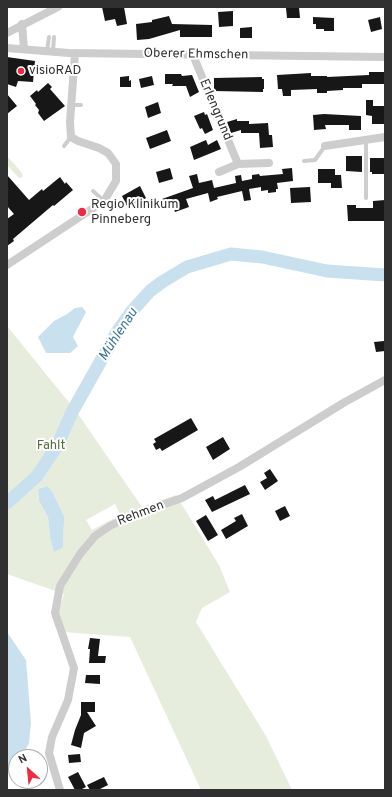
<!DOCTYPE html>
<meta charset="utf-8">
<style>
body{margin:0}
#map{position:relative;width:392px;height:797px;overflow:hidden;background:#fff;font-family:Overpass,sans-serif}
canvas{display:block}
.frame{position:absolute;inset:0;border:8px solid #303030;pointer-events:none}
.north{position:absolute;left:8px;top:749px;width:40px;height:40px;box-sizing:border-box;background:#fff;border:1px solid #acacac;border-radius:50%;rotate:333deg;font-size:11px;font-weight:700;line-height:16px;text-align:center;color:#303030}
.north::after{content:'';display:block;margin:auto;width:14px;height:18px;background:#ed2b44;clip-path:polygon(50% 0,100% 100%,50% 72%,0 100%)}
</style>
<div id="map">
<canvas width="392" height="797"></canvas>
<div class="frame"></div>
<div class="north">N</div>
</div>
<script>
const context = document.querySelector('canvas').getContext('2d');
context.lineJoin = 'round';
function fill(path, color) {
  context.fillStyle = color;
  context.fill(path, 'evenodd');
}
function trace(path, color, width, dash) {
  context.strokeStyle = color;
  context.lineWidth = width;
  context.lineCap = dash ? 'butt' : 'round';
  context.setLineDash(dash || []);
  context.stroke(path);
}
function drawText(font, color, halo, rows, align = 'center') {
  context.font = font + ' Overpass,sans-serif';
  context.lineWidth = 4;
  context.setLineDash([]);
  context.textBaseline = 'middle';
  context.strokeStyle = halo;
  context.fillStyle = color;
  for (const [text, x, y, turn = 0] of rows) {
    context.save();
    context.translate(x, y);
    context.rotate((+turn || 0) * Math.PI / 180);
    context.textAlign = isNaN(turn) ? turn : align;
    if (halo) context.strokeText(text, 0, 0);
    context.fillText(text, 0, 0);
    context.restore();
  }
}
const green = new Path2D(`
 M 9,158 L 22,173 L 23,177 L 19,178 L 7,165 L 7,159 Z
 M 7,326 L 76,411 L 142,507 L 176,495 L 219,565 L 230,592 L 202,608 L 196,622 L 266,736 L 292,790 L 201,790 L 130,637 L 64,632 L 58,612 L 64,594 L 7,574 ZM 46,486 L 52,491 L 64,516 L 63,547 L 50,537 L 48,517 L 39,501 L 38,489 ZM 115,504 L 120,515 L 92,530 L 86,520 Z`);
const water = new Path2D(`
 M 82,307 L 86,312 L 73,337 L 78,346 L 70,353 L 46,353 L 38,337 L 54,321 L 67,314 L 75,308 Z
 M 47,486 L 52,491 L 64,516 L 64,520 L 63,547 L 54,552 L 50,537 L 48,517 L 39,501 L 38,489 Z
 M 7,632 L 26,660 L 31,723 L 29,743 L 22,757 L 16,757 L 16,766 L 7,771 Z`);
const river = new Path2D(`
 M 7,503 L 37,476 L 57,446 L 72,412 L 117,332 L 132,311 L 150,291 L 162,282 L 187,267 L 231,254 L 262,257 L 327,271 L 385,275`);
const building = new Path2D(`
 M 102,7 L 124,7 L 127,24 L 117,26 L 115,19 L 105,21 Z
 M 290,7 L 299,7 L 300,18 L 287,18 L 286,8 Z
 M 233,11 L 233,26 L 219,27 L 218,12 Z
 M 169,16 L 172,24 L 212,25 L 212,37 L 180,37 L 180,30 L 149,39 L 137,40 L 136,24 L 152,22 L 152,20 Z
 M 313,17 L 334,18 L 334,31 L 324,31 L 324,29 L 316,29 L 316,24 L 313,24 Z
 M 380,17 L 382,29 L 371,32 L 368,20 Z
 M 252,27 L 252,38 L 240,38 L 240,28 Z
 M 7,57 L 35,61 L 33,82 L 18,81 L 16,87 L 7,84 Z
 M 369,72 L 385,72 L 385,84 L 362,84 L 362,88 L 343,88 L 343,90 L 327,91 L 327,93 L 317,93 L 317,89 L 291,90 L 291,96 L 283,96 L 282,89 L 278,89 L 277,75 L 311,73 L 311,76 L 327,76 L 327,77 L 369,75 Z
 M 165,74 L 181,74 L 182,76 L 192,75 L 199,92 L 190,97 L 186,86 L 172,86 L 173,84 L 165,84 Z
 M 129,76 L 129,81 L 131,80 L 131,87 L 120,87 L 120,77 Z
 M 152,76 L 154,85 L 141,88 L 139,79 Z
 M 262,77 L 262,79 L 264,79 L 264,89 L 263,89 L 263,92 L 214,91 L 214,78 Z
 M 48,83 L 52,87 L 50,89 L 65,106 L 44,121 L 38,113 L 39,110 L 35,105 L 36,104 L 30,96 L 37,90 L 38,92 Z
 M 7,94 L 17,106 L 7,114 Z
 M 366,100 L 373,100 L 373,106 L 384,106 L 384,124 L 372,124 L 372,116 L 366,115 Z
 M 158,102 L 161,113 L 148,118 L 145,107 Z
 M 204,112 L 205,115 L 207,114 L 213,130 L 205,134 L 202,128 L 200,129 L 194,116 Z
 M 324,114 L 361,116 L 361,130 L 349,130 L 349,125 L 325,125 L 326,129 L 314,130 L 313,115 Z
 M 237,119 L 237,121 L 249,121 L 249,124 L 268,123 L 269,135 L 272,135 L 273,147 L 260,148 L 259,133 L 241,133 L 241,130 L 231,133 L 227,122 Z
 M 167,130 L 171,141 L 150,149 L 146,138 Z
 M 206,140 L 208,145 L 217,140 L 221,149 L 194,160 L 190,147 Z
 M 346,156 L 362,156 L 362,172 L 346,171 Z
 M 370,158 L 385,158 L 385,174 L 372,174 L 372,172 L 370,172 Z
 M 170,168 L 173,179 L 159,183 L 156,172 Z
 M 292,168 L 293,181 L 277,183 L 278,189 L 276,189 L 276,192 L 268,193 L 268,190 L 261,191 L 261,187 L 249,189 L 251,200 L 244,201 L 242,191 L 217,197 L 218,199 L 210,202 L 208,193 L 186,199 L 189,207 L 175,212 L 173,206 L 166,209 L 162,199 L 193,188 L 189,176 L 197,174 L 199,183 L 212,180 L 214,188 L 236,183 L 235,176 L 241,175 L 242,181 L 252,179 L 252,175 L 259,174 L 260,176 L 283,174 L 282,169 Z
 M 318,169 L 335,169 L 335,175 L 341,175 L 342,188 L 331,188 L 331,183 L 318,183 Z
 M 7,175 L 29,200 L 42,189 L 43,191 L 60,177 L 65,184 L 66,182 L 73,190 L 54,206 L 53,205 L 13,239 L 14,241 L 7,246 L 7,219 L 14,214 L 7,206 Z
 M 140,186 L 146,198 L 128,208 L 122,196 Z
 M 310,187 L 311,202 L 291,203 L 290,188 Z
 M 385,200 L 385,221 L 348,221 L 347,205 L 356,205 L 356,208 L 373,208 L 373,201 Z
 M 384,341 L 385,351 L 376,352 L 374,342 Z
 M 191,418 L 198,430 L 162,451 L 160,448 L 156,450 L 153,444 L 156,442 L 154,439 Z
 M 223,437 L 230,449 L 213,460 L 206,447 Z
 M 270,469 L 278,481 L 265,490 L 260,482 L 267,478 L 264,473 Z
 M 245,485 L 250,494 L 212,512 L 205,500 L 213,496 L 215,500 Z
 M 285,506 L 290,516 L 280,521 L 275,511 Z
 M 242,514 L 248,526 L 226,539 L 221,530 L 236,521 L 234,518 Z
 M 206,515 L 218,535 L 208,541 L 196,521 Z
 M 90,638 L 100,639 L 98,656 L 106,656 L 105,663 L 89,663 L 90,649 L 88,649 Z
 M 86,675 L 100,675 L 100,684 L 85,683 Z
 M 81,702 L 95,702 L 95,712 L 87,712 L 96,726 L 84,733 L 81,748 L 71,745 L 75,730 L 81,715 Z
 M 80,754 L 81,762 L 69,763 L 68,755 Z
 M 78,772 L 86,787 L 80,790 L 75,790 L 68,777 Z
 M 104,777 L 108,785 L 98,790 L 90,790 L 87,785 Z`);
const lane = new Path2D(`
 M 47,51 L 49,37
 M 53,51 L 54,37
 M 71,105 L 81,105
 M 366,140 L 366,198
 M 64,146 L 71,137
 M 304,161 L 315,160 L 325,146
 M 93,191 L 104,201`);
const street = new Path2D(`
 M 22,24 L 24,49
 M 7,33 L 58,7
 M 7,48 L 69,53 L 385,57
 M 193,55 L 238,164
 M 325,146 L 385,137
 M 219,172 L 238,164 L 269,163
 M 7,265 L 104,201 L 116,181 L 116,164 L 108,153 L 99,148 L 78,141 L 71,137 L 70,122 L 75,53
 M 60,790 L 49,753 L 52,737 L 68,700 L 74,668 L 55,613 L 60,586 L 80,554 L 95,536 L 110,526 L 135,514 L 142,512 L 182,498 L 239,467 L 345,402 L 385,380`);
const markers = [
 [21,71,4,"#ed2b44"],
 [82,212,5,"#ed2b44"]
];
const streetNames = [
 ["Oberer Ehmschen",196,55,1],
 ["Erlengrund",215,110,67],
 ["Rehmen",141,514,-21]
];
const poiNames = [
 ["visioRAD",29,71],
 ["Regio Klinikum",91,205],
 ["Pinneberg",91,220]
];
const parkNames = [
 ["Fahlt",51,446]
];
const waterNames = [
 ["Mühlenau",119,335,-57]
];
fill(green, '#e7eddd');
fill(water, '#c9e1ee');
trace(river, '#c9e1ee', 13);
fill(building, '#171717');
trace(lane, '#cdcdcd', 4);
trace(street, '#cdcdcd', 8);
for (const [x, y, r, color] of markers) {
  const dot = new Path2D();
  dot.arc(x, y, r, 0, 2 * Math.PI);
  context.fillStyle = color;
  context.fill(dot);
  trace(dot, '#fff', 1.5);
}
drawText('13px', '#303030', '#fff', streetNames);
drawText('13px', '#303030', '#fff', poiNames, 'left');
drawText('13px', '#556e3b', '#fff', parkNames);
drawText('italic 14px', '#397796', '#fff', waterNames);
</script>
